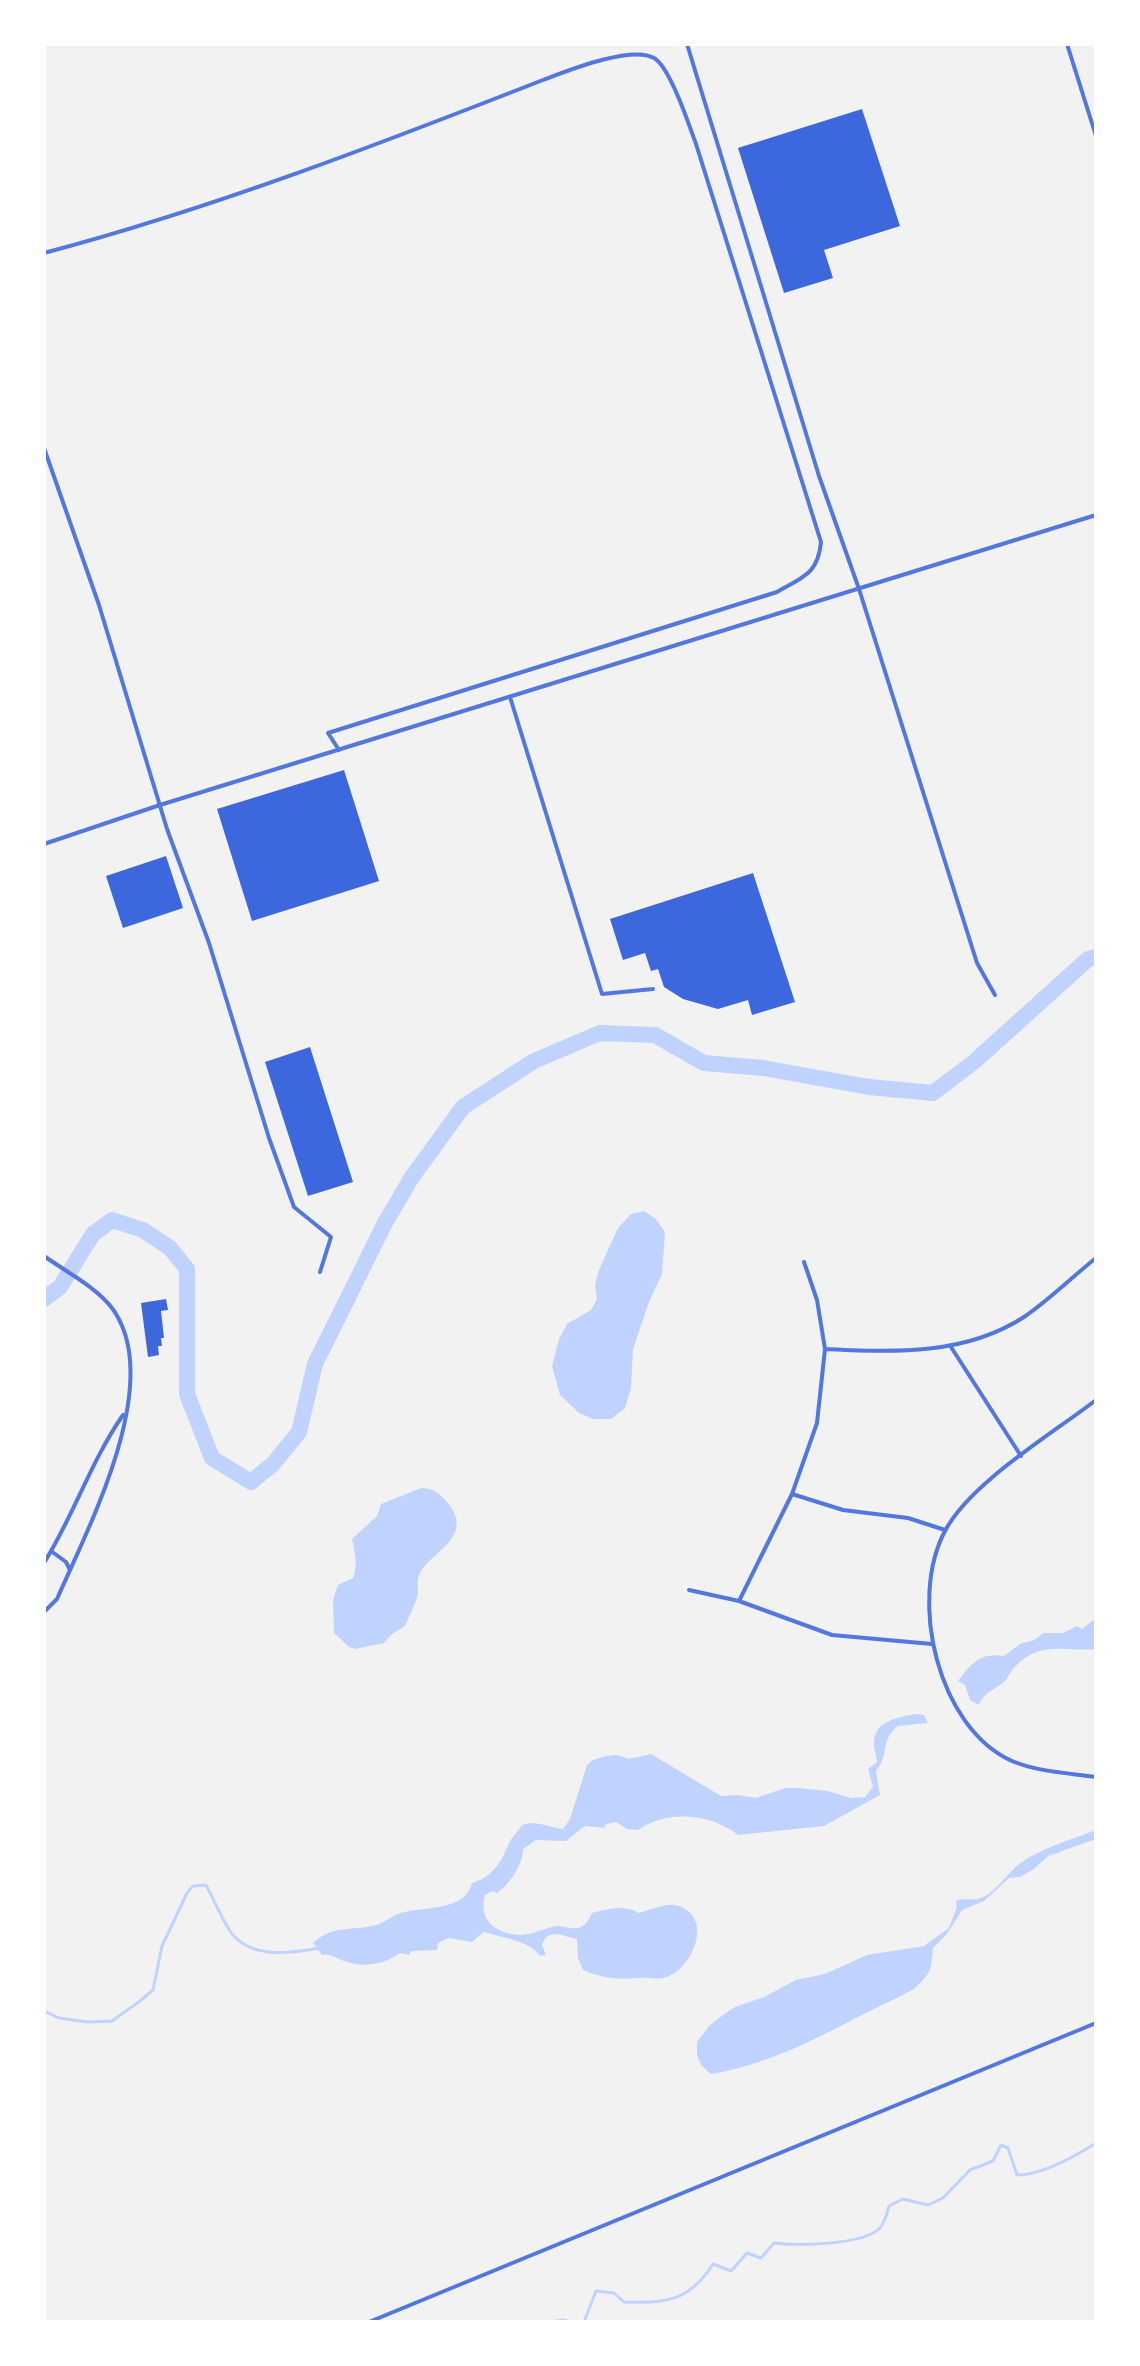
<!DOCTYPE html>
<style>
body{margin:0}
#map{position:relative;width:1140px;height:2366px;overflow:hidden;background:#f2f2f2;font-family:Helvetica,sans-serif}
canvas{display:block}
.frame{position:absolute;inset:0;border:46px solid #fff;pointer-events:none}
</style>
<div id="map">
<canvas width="1140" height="2366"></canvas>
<div class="frame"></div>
</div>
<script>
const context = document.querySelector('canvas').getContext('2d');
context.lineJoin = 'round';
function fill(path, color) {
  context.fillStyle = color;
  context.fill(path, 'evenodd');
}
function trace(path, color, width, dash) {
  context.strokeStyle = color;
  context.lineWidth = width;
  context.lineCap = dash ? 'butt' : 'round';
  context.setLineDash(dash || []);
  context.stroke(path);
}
const water = new Path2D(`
 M 644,1211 L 656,1219 L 665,1232 L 662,1274 L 649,1302 L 633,1349 L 631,1388 L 625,1408 L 611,1419 L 593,1419 L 579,1413 L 560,1395 L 552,1366 L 559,1339 L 567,1324 L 591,1310 L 597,1299 L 595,1285 L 599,1270 L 618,1228 L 631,1214 Z
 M 421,1488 C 433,1488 439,1493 447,1502 C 476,1536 432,1551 420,1573 C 415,1581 420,1589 417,1598 C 414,1607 409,1616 405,1626 L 392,1634 L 384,1643 L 355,1649 L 349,1647 L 334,1633 L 333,1600 L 338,1585 L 353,1578 C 358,1563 355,1554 352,1539 L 377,1516 L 381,1504 Z
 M 1096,1618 L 1096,1649 C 1066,1652 1039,1639 1013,1669 C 1012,1670 1007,1678 1006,1680 C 997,1689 983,1692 979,1705 L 970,1700 L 965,1685 L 958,1681 C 971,1664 980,1652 1004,1656 L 1020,1644 L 1034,1640 L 1044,1633 L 1063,1633 L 1077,1626 L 1082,1629 Z
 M 916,1714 L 924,1715 L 928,1723 L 898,1726 C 879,1741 890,1755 876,1771 L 880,1795 L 824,1826 L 738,1835 C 712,1814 667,1809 638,1830 L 627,1829 L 616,1822 L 606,1824 L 604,1828 L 585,1826 L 566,1841 L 536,1840 L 523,1849 C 523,1864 510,1884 497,1893 L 493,1891 L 485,1895 C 478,1920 495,1933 519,1935 C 530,1936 544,1928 556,1926 C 564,1925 572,1931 581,1927 C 587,1924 589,1919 592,1913 C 607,1909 625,1904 639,1913 C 649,1910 665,1903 675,1905 C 714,1914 695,1965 669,1976 C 658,1981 649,1977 638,1978 C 617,1980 603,1978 583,1970 L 578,1958 L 577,1939 C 563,1937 549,1926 542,1945 L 546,1955 L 540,1956 C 529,1940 502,1938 484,1932 L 472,1942 L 449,1938 L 438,1943 L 437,1950 L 411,1951 L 409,1955 L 400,1953 C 381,1966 363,1968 341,1960 C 334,1957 330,1954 322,1955 L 313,1943 C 333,1925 348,1931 372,1926 C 384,1924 390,1916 401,1913 C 425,1906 464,1912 472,1883 C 494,1877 502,1860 510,1841 C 513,1836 519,1830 522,1825 C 538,1820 547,1827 563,1829 L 570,1819 L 587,1765 L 593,1760 L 606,1756 L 618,1755 L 629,1759 L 651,1754 L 721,1796 L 737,1795 L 756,1798 L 785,1788 L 798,1788 L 828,1791 L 850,1798 L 865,1797 L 873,1787 L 868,1769 L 877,1762 C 877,1755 873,1748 874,1742 C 875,1720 900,1717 916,1714 Z
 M 1096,1830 L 1096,1839 L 1048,1856 L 1034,1869 L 1020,1877 L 1009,1878 L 984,1901 L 962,1910 L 947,1934 L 933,1948 C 931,1972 931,1973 914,1989 C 896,1999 877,2007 858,2017 C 810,2042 765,2065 711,2074 L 701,2065 L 697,2055 L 697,2042 L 709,2026 L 723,2015 L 735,2007 L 764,1997 L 796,1980 L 825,1974 L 867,1955 L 924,1946 L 949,1928 L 957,1907 L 956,1900 C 965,1898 973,1901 981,1898 C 994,1894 1008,1873 1019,1864 C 1043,1847 1070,1840 1096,1830 Z`);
const stream = new Path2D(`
 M 44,2011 L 59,2018 L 87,2022 L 112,2021 L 140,2001 L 153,1990 L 162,1946 L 187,1893 L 193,1886 L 206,1885 C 214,1900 221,1917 230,1931 C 250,1960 291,1953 320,1948
 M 551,2322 L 563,2320 L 572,2322
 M 584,2322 L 596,2291 L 614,2293 L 624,2302 C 665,2304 690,2301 713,2264 L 731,2271 L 747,2253 L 761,2258 L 774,2243 C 798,2246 861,2245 879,2229 C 885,2223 887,2214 889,2206 L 903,2199 L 928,2205 L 943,2198 L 970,2170 L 993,2161 L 1001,2145 L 1008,2148 L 1017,2175 C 1043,2175 1074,2157 1096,2143`);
const river = new Path2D(`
 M 44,1299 L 60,1287 L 93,1234 L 112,1220 L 143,1230 L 170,1248 L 187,1269 L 187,1394 L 212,1458 L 251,1482 L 273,1464 L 299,1432 L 315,1364 L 385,1223 L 412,1177 L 463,1107 L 534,1061 L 600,1033 L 655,1035 L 704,1063 L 763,1068 L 869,1087 L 933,1093 L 975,1061 L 1088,959 L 1096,957`);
const building = new Path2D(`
 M 862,109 L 900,226 L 824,250 L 833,278 L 784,293 L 738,148 Z
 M 344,770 L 379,881 L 252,921 L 217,809 Z
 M 166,856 L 183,908 L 123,928 L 106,876 Z
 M 753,873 L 795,1002 L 752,1015 L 748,1000 L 718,1009 L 683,999 L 664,987 L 658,969 L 651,971 L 645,953 L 623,960 L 610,919 Z
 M 310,1047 L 353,1182 L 308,1196 L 265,1062 Z
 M 166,1299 L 168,1310 L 161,1311 L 164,1338 L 161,1338 L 162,1346 L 158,1346 L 159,1355 L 148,1357 L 141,1303 Z`);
const minor = new Path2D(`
 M 687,44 L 819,476 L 859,589 L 977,963 L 995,995
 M 1067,44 L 1096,136
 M 44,253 C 214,208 379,144 543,80 C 567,71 631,45 654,58 C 670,67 689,125 696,144 L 821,542 C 818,574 803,577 777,592 L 328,733 L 339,750
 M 44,448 L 99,605 L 167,829 L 209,943 L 269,1138 L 294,1207 L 331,1237 L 320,1272
 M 510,697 L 602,994 L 653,989
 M 44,844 L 160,805 L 1096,515
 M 44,1256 C 65,1271 96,1287 112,1308 C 166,1381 88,1528 57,1599 L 44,1612
 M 951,1347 L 1021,1456
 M 825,1349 C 893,1352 964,1356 1024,1317 C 1049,1300 1072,1277 1096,1258
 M 1096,1400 C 1052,1434 970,1483 945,1531 C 908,1600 938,1728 1012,1761 C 1038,1772 1069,1773 1096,1777
 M 792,1494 L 843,1510 L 908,1518 L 945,1530
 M 51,1551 L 66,1562 L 70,1570
 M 44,1563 C 74,1515 91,1461 123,1415
 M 689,1590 L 739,1601 L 832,1635 L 932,1644
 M 739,1601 L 792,1494 L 817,1423 L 825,1349 L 817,1300 L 804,1262
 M 369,2322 L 1096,2023`);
fill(water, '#bfd3fe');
trace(stream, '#bfd3fe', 3);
trace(river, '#bfd3fe', 16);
fill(building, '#3d67dc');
trace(minor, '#5277de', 4);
</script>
